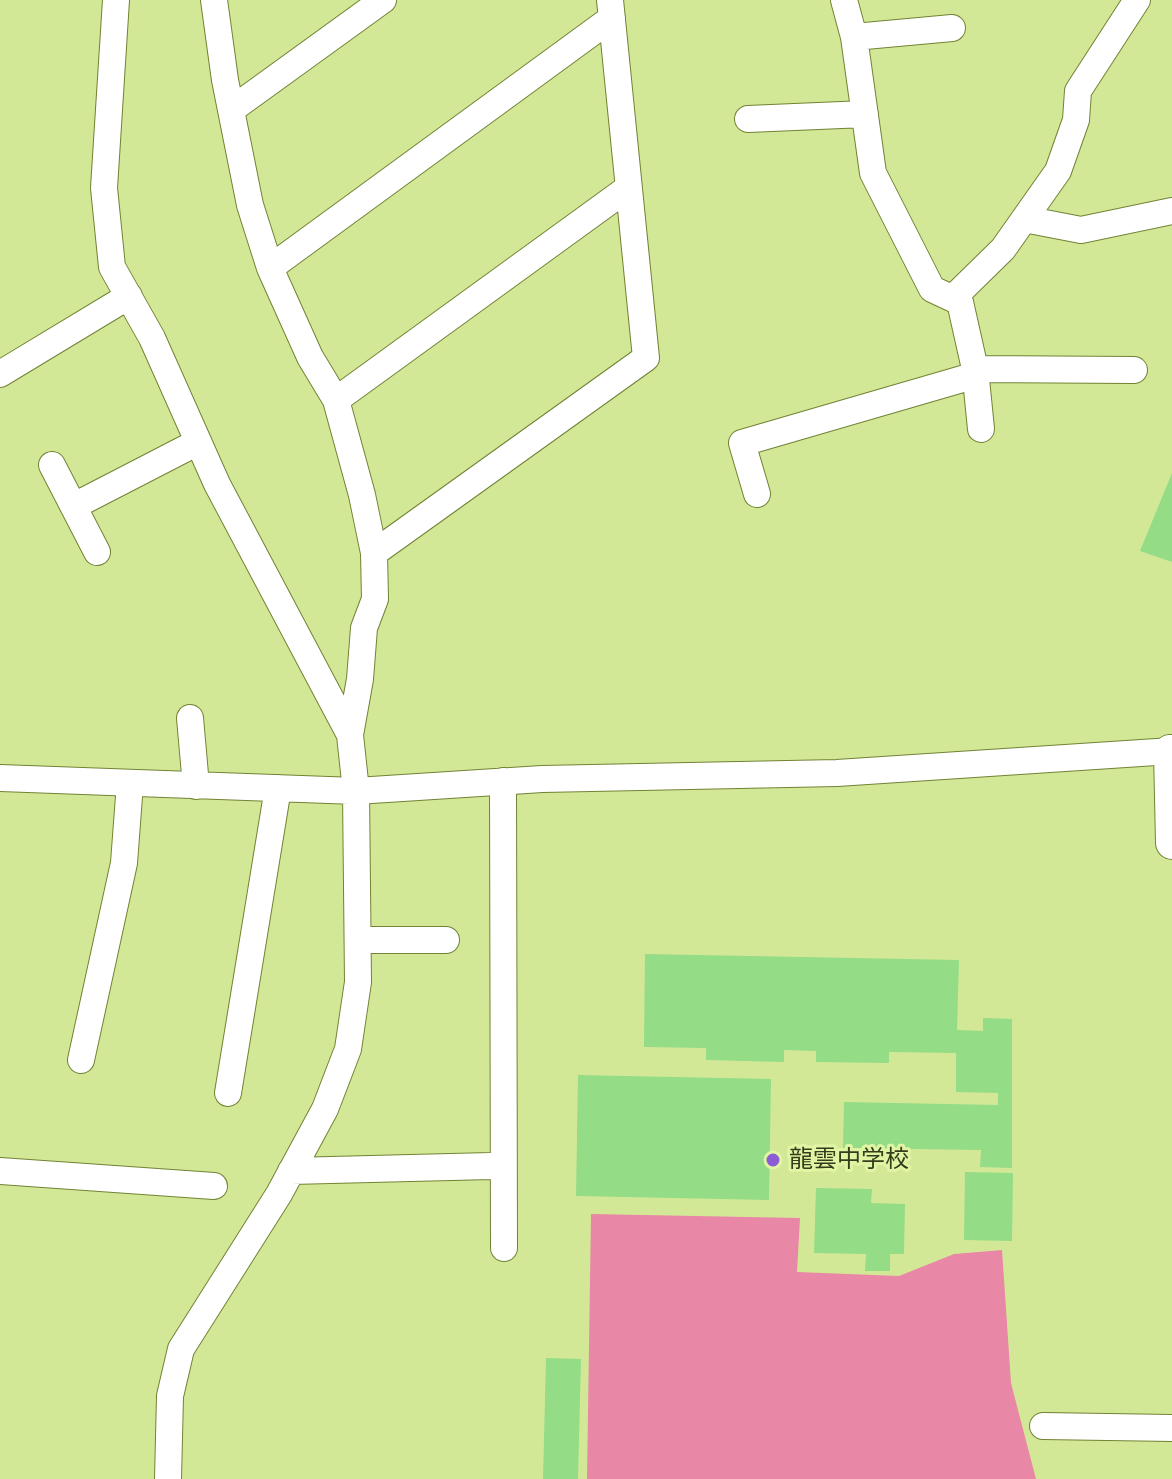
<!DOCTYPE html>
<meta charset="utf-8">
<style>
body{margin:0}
canvas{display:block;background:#d3e897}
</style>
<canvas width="1172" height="1479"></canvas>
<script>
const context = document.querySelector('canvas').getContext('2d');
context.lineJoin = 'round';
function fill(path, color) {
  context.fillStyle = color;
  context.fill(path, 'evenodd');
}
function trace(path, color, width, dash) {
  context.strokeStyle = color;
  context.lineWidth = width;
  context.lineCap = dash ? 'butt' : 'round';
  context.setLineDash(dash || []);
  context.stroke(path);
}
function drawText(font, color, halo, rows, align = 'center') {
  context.font = font + ' Lora,"Noto Sans JP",serif';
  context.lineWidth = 6;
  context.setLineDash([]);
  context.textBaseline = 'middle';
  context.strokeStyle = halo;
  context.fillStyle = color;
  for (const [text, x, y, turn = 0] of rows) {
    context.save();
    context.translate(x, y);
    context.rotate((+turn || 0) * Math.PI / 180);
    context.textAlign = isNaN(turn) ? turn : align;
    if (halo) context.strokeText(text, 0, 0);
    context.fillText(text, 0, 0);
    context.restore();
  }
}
const green = new Path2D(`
 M 591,1214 L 800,1218 L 797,1272 L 899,1276 L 954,1254 L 1002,1250 L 1011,1383 L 1036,1479 L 587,1479 Z`);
const building = new Path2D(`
 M 1172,473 L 1172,562 L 1140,551 Z
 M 645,954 L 959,960 L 957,1030 L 983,1031 L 983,1018 L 1012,1019 L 1012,1168 L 980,1167 L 981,1150 L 843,1148 L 844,1102 L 998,1105 L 998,1093 L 956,1092 L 956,1053 L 889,1052 L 889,1063 L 816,1062 L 816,1051 L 784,1050 L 784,1062 L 706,1060 L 706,1048 L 644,1047 Z
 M 578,1075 L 771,1079 L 769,1200 L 576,1196 Z
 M 965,1172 L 1013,1173 L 1012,1241 L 964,1240 Z
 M 816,1188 L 872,1189 L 871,1203 L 905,1204 L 904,1254 L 890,1254 L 890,1271 L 865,1271 L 866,1254 L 814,1253 Z
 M 546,1358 L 581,1359 L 578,1479 L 543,1479 Z`);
const minor = new Path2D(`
 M 116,0 L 104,188 L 112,267 L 152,338 L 217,484 L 350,735
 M 844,0 L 854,37 L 873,173 L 932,289 L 960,302 L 975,369 L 1134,370
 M 854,37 L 952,28
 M 231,110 L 383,0
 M 748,119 L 865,114
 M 1024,219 L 1081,230 L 1172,211
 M 270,268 L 612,18
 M 953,298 L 1003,249 L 1058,171 L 1076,120 L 1078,91 L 1137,0
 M 975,369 L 981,429
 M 0,374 L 129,296
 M 336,400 L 628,188
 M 52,465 L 97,552
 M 757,494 L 742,443 L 976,375
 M 74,506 L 198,442
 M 374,553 L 646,358 L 610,0
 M 190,718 L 196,786
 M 0,778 L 356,791 L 542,779 L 837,773 L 1172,751
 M 503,781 L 504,1248
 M 358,940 L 446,940
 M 81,1060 L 124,863 L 130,783
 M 228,1093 L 278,788
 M 0,1171 L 214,1186
 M 291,1171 L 491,1166
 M 1043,1426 L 1172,1428
 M 168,1479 L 170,1396 L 181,1349 L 279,1194 L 325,1109 L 348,1049 L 358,982 L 356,791 L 350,735 L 360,679 L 364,628 L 375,599 L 374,553 L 362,495 L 336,400 L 310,357 L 270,268 L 250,205 L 225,80 L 214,0`);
const tertiary = new Path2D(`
 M 1170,751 L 1172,843`);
const markers = [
 [773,1160,8,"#8d5bd3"]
];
const poiNames = [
 ["龍雲中学校",789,1160]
];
fill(green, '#e987a6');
fill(building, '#94dc85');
trace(minor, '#718334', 28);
trace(tertiary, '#718334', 34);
trace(minor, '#fff', 26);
trace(tertiary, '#fff', 32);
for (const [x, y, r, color] of markers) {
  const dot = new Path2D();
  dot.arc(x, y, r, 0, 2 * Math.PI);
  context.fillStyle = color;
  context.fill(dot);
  trace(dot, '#e0f5a4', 3);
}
drawText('24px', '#343c1b', '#e0f5a4', poiNames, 'left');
</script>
